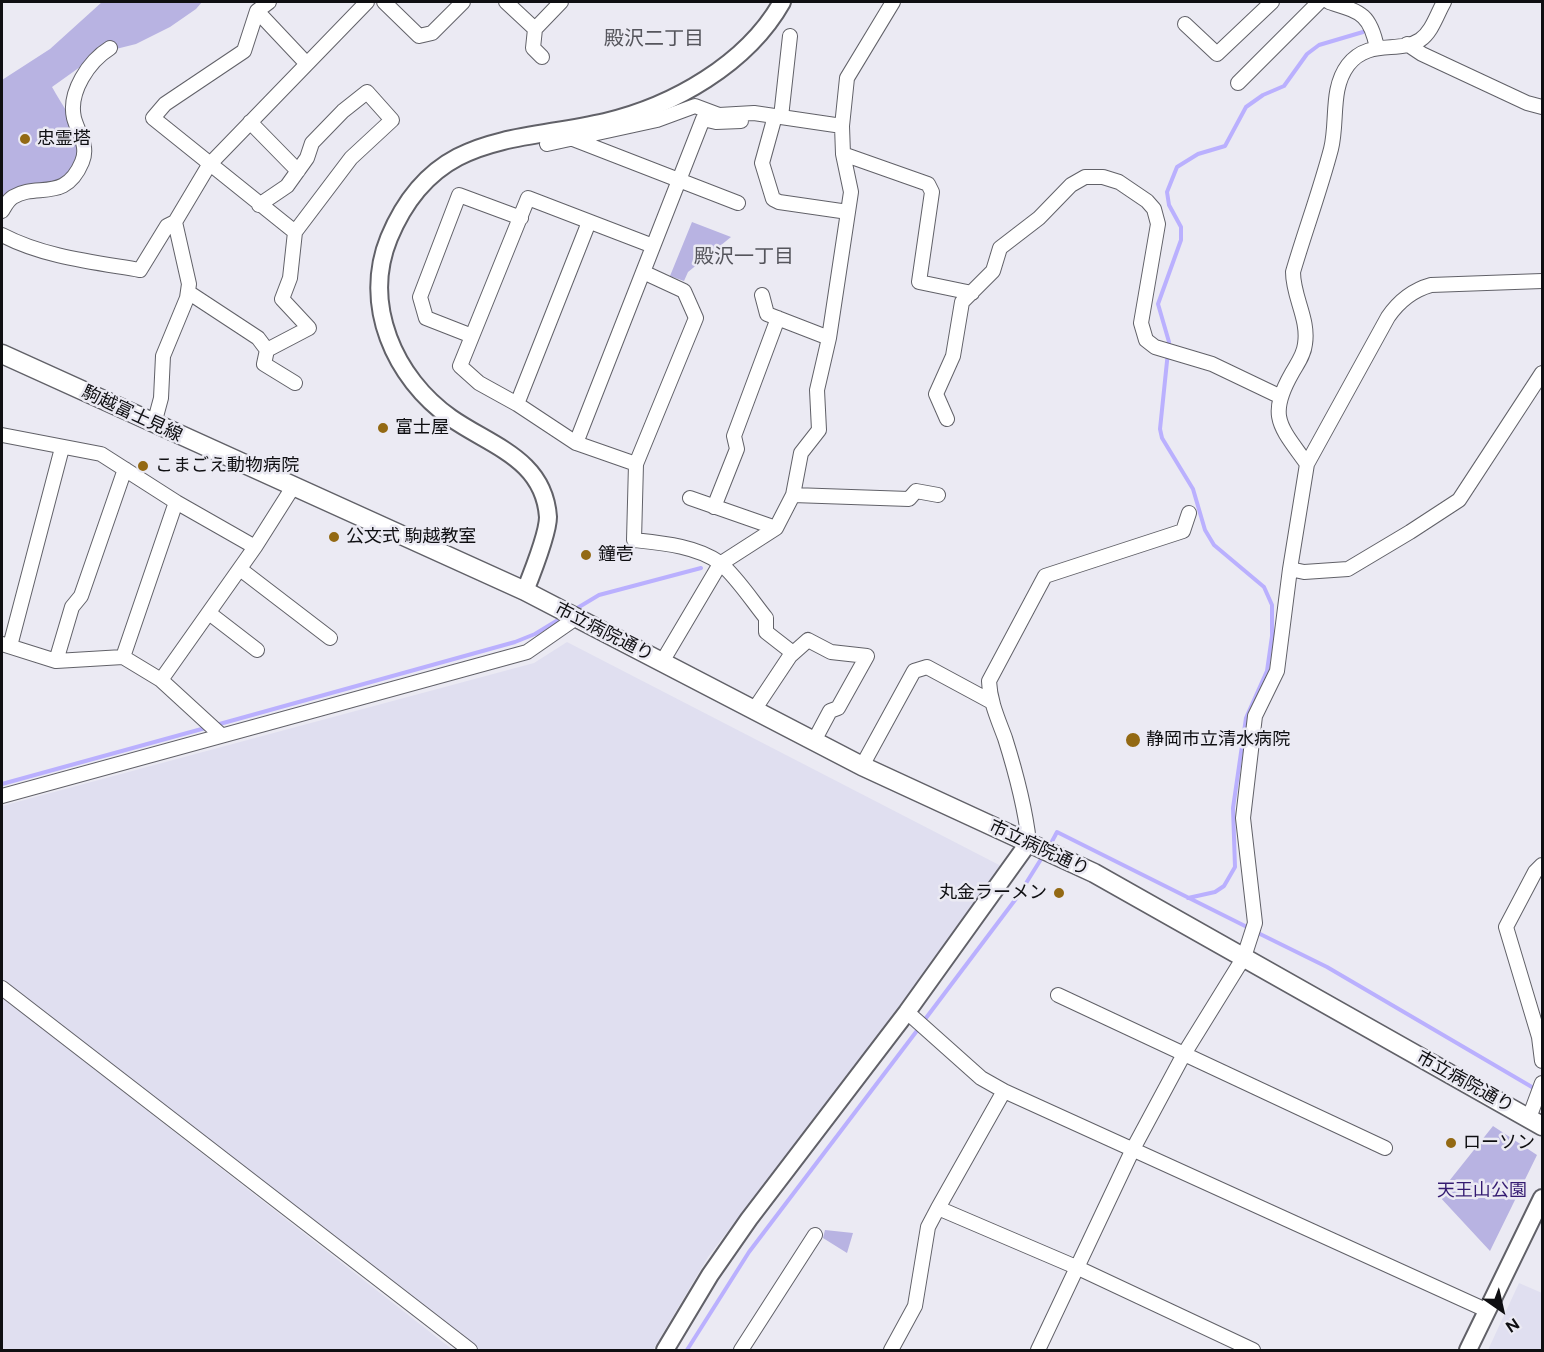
<!DOCTYPE html>
<meta charset="utf-8">
<style>
body{margin:0}
#map{position:relative;width:1544px;height:1352px;overflow:hidden;background:#ebeaf3;font-family:Figtree,sans-serif}
canvas{display:block}
.frame{position:absolute;inset:0;border:3px solid #0f0f12;pointer-events:none}
.north{position:absolute;left:1472px;top:1280px;width:60px;height:60px;-webkit-text-stroke:4px #ebeaf3;paint-order:stroke;rotate:146deg;font-size:16px;font-weight:700;line-height:24px;text-align:center;color:#0f0f12}
.north::after{content:'';display:block;margin:auto;width:21px;height:27px;background:#0f0f12;clip-path:polygon(50% 0,100% 100%,50% 72%,0 100%)}
</style>
<div id="map">
<canvas width="1544" height="1352"></canvas>
<div class="frame"></div>
<div class="north">N</div>
</div>
<script>
const context = document.querySelector('canvas').getContext('2d');
context.lineJoin = 'round';
function fill(path, color) {
  context.fillStyle = color;
  context.fill(path, 'evenodd');
}
function trace(path, color, width, dash) {
  context.strokeStyle = color;
  context.lineWidth = width;
  context.lineCap = dash ? 'butt' : 'round';
  context.setLineDash(dash || []);
  context.stroke(path);
}
function drawText(font, color, halo, rows, align = 'center') {
  context.font = font + ' Figtree,"Noto Sans JP",sans-serif';
  context.lineWidth = 5;
  context.setLineDash([]);
  context.textBaseline = 'middle';
  context.strokeStyle = halo;
  context.fillStyle = color;
  for (const [text, x, y, turn = 0] of rows) {
    context.save();
    context.translate(x, y);
    context.rotate((+turn || 0) * Math.PI / 180);
    context.textAlign = isNaN(turn) ? turn : align;
    if (halo) context.strokeText(text, 0, 0);
    context.fillText(text, 0, 0);
    context.restore();
  }
}
const built = new Path2D(`
 M 567,642 L 1005,868 L 708,1257 L 653,1350 L 480,1350 L 2,982 L 2,806 L 534,663 Z
 M 2,997 L 453,1350 L 454,1350 L 2,1350 Z
 M 1519,1283 L 1542,1293 L 1542,1350 L 1488,1350 Z`);
const green = new Path2D(`
 M 102,2 L 202,2 L 196,9 L 170,27 L 136,44 L 116,49 L 90,73 L 80,67 L 52,87 C 71,120 95,148 61,181 C 42,184 12,182 2,201 L 2,80 L 50,49 Z
 M 692,222 L 731,237 L 688,272 L 684,281 L 670,276 Z
 M 1493,1126 L 1537,1155 L 1490,1251 L 1438,1195 Z
 M 825,1230 L 853,1233 L 847,1253 L 823,1238 Z`);
const stream = new Path2D(`
 M 574,610 L 599,595 L 701,568
 M 216,725 L 515,642 L 535,634 L 563,617
 M 2,784 L 209,727
 M 1049,847 L 1057,832 L 1249,928
 M 1188,898 L 1215,892 L 1224,886 L 1235,867 L 1233,808 L 1246,718 L 1267,671 L 1272,636 L 1272,605 L 1264,587 L 1214,545 L 1205,530 L 1193,489 L 1162,438 L 1160,429 L 1169,342 L 1158,304 L 1181,240 L 1181,227 L 1169,205 L 1167,192 L 1177,167 L 1198,154 L 1225,146 L 1246,107 L 1263,95 L 1284,86 L 1307,54 L 1319,45 L 1363,32
 M 1256,932 L 1327,967 L 1537,1090
 M 923,1022 L 1018,896 L 1043,856
 M 687,1350 L 749,1252 L 919,1028`);
const minor = new Path2D(`
 M 269,2 L 257,11 L 244,51 L 165,104 L 153,118 L 295,232
 M 384,2 L 419,36 L 432,33 L 463,2
 M 506,2 L 535,29 L 561,2
 M 1329,2 C 1360,12 1370,13 1377,48
 M 257,11 L 306,63
 M 1185,24 L 1217,54 L 1272,2
 M 535,29 L 533,48 L 542,57
 M 1407,44 L 1422,54 L 1527,103 L 1542,107
 M 1238,83 L 1319,2
 M 775,116 L 762,163 L 773,199 L 779,202 L 848,212
 M 781,117 L 790,36
 M 250,122 L 298,171
 M 573,139 L 738,203
 M 547,144 L 657,120 L 695,106 L 719,115 L 754,113 L 842,126
 M 843,154 L 928,184 L 932,192 L 919,282 L 972,293
 M 259,205 L 287,186 L 307,158 L 312,143 L 343,111 L 367,92 L 392,120 L 351,158 L 295,232 L 290,278 L 282,299 L 309,328 L 267,350
 M 2,211 C 5,206 8,200 13,197 C 37,182 65,203 82,162 C 89,146 78,133 74,118 C 68,92 89,61 110,48
 M 2,235 C 44,257 93,262 140,270 L 167,226 L 175,222
 M 643,272 L 684,291 L 696,318 L 636,464 L 634,540 C 662,543 697,546 720,563 C 736,576 753,602 766,618 L 766,632 L 793,653
 M 188,292 L 258,338 L 267,350 L 264,364 L 295,383
 M 762,295 L 767,314 L 829,338
 M 472,336 L 426,318 L 420,297 L 459,195 L 521,218
 M 517,404 L 589,222
 M 947,419 L 936,394 L 953,356 L 962,302 L 993,271 L 1000,248 L 1039,218 L 1071,185 L 1085,177 L 1103,177 L 1119,182 L 1147,201 L 1154,209 L 1158,224 L 1141,323 L 1146,340 L 1155,347 L 1212,364 L 1279,396
 M 154,424 L 161,398 L 163,356 L 187,298 L 189,284 L 175,222 L 209,165 L 367,2
 M 2,435 L 101,454 L 176,502 L 123,657
 M 576,443 L 703,119 L 716,122 L 741,121 L 741,114
 M 636,464 L 576,443 L 517,404 L 479,383 L 460,366 L 528,198 L 653,246
 M 1307,464 C 1280,426 1267,417 1292,373 C 1297,364 1304,355 1305,344 C 1309,319 1293,297 1293,272 C 1305,231 1320,191 1331,149 C 1338,121 1330,89 1348,65 C 1369,38 1399,54 1420,40 C 1432,32 1437,14 1444,2
 M 793,495 L 909,499 L 916,491 L 938,495
 M 690,498 L 776,528
 M 176,502 L 255,547
 M 714,507 L 737,449 L 734,436 L 778,318
 M 240,569 L 330,638
 M 1290,569 L 1304,572 L 1348,569 L 1410,532 L 1459,500 L 1542,373
 M 209,613 L 257,650
 M 2,644 L 56,661 L 123,657 L 161,680 L 221,735
 M 10,646 L 62,448
 M 56,661 L 72,607 L 81,596 L 125,469
 M 662,662 L 720,564 L 776,528 L 793,495 L 801,453 L 819,430 L 817,390 L 829,338 L 851,192 L 843,154 L 842,126 L 847,78 L 893,2
 M 161,680 L 255,547 L 293,487
 M 754,710 L 790,656 L 808,640 L 831,652 L 867,656 L 838,708 L 830,711 L 814,741
 M 862,766 L 914,671 L 927,667 L 990,701
 M 2,796 L 527,652 L 576,618
 M 1029,842 C 1025,806 1016,773 1005,738 C 998,719 990,702 989,681 L 1045,576 L 1183,531 L 1189,513
 M 1542,865 L 1535,872 L 1506,927 L 1539,1037 L 1542,1061
 M 2,988 L 470,1350
 M 1058,995 L 1385,1148
 M 907,1012 L 981,1078 L 1004,1091 L 1486,1310
 M 1529,1118 L 1542,1083
 M 938,1208 L 1004,1091
 M 741,1350 L 815,1235
 M 891,1350 L 915,1306 L 928,1227 L 938,1208 L 1076,1267 L 1253,1350
 M 1038,1350 L 1133,1149 L 1184,1054 L 1244,957 L 1255,923 L 1243,818 L 1255,716 L 1277,671 L 1290,569 L 1307,464 L 1388,317 C 1399,301 1413,290 1431,285 L 1542,281`);
const tertiary = new Path2D(`
 M 525,591 C 531,576 548,533 548,517 C 544,459 491,446 451,418 C 394,378 362,304 389,238 C 433,132 512,143 605,122 C 673,106 747,64 782,2
 M 665,1350 L 710,1275 L 749,1219 L 907,1012 L 1029,842
 M 1468,1350 L 1542,1198`);
const secondary = new Path2D(`
 M 2,354 L 525,591 L 862,766 L 1094,873 L 1542,1126`);
const markers = [
 [25,139,6,"#936913"],
 [383,428,6,"#936913"],
 [143,466,6,"#936913"],
 [334,537,6,"#936913"],
 [586,555,6,"#936913"],
 [1133,740,8,"#936913"],
 [1059,893,6,"#936913"],
 [1451,1143,6,"#936913"]
];
const poiNames = [
 ["忠霊塔",37,139],
 ["富士屋",395,428],
 ["こまごえ動物病院",155,466],
 ["公文式 駒越教室",346,537],
 ["鐘壱",598,555],
 ["静岡市立清水病院",1146,740],
 ["丸金ラーメン",1047,893,"right"],
 ["ローソン",1463,1143]
];
const streetNames = [
 ["駒越富士見線",132,414,25],
 ["市立病院通り",604,632,27],
 ["市立病院通り",1039,848,25],
 ["市立病院通り",1465,1082,29]
];
const parkNames = [
 ["天王山公園",1482,1191]
];
const neighbourhoodNames = [
 ["殿沢二丁目",654,39],
 ["殿沢一丁目",744,257]
];
fill(built, '#e0dff0');
fill(green, '#b8b3e2');
trace(stream, '#bab0fe', 4);
trace(minor, '#616168', 16);
trace(tertiary, '#616168', 20);
trace(secondary, '#616168', 21);
trace(minor, '#fff', 14);
trace(tertiary, '#fff', 16);
trace(secondary, '#fff', 18);
for (const [x, y, r, color] of markers) {
  const dot = new Path2D();
  dot.arc(x, y, r, 0, 2 * Math.PI);
  context.fillStyle = color;
  context.fill(dot);
  trace(dot, '#ebeaf3', 2);
}
drawText('18px', '#0f0f12', '#ebeaf3', poiNames, 'left');
drawText('18px', '#0f0f12', '#ebeaf3', streetNames);
drawText('18px', '#341b71', '#ebeaf3', parkNames);
drawText('20px', '#55555c', '#ebeaf3', neighbourhoodNames);
</script>
